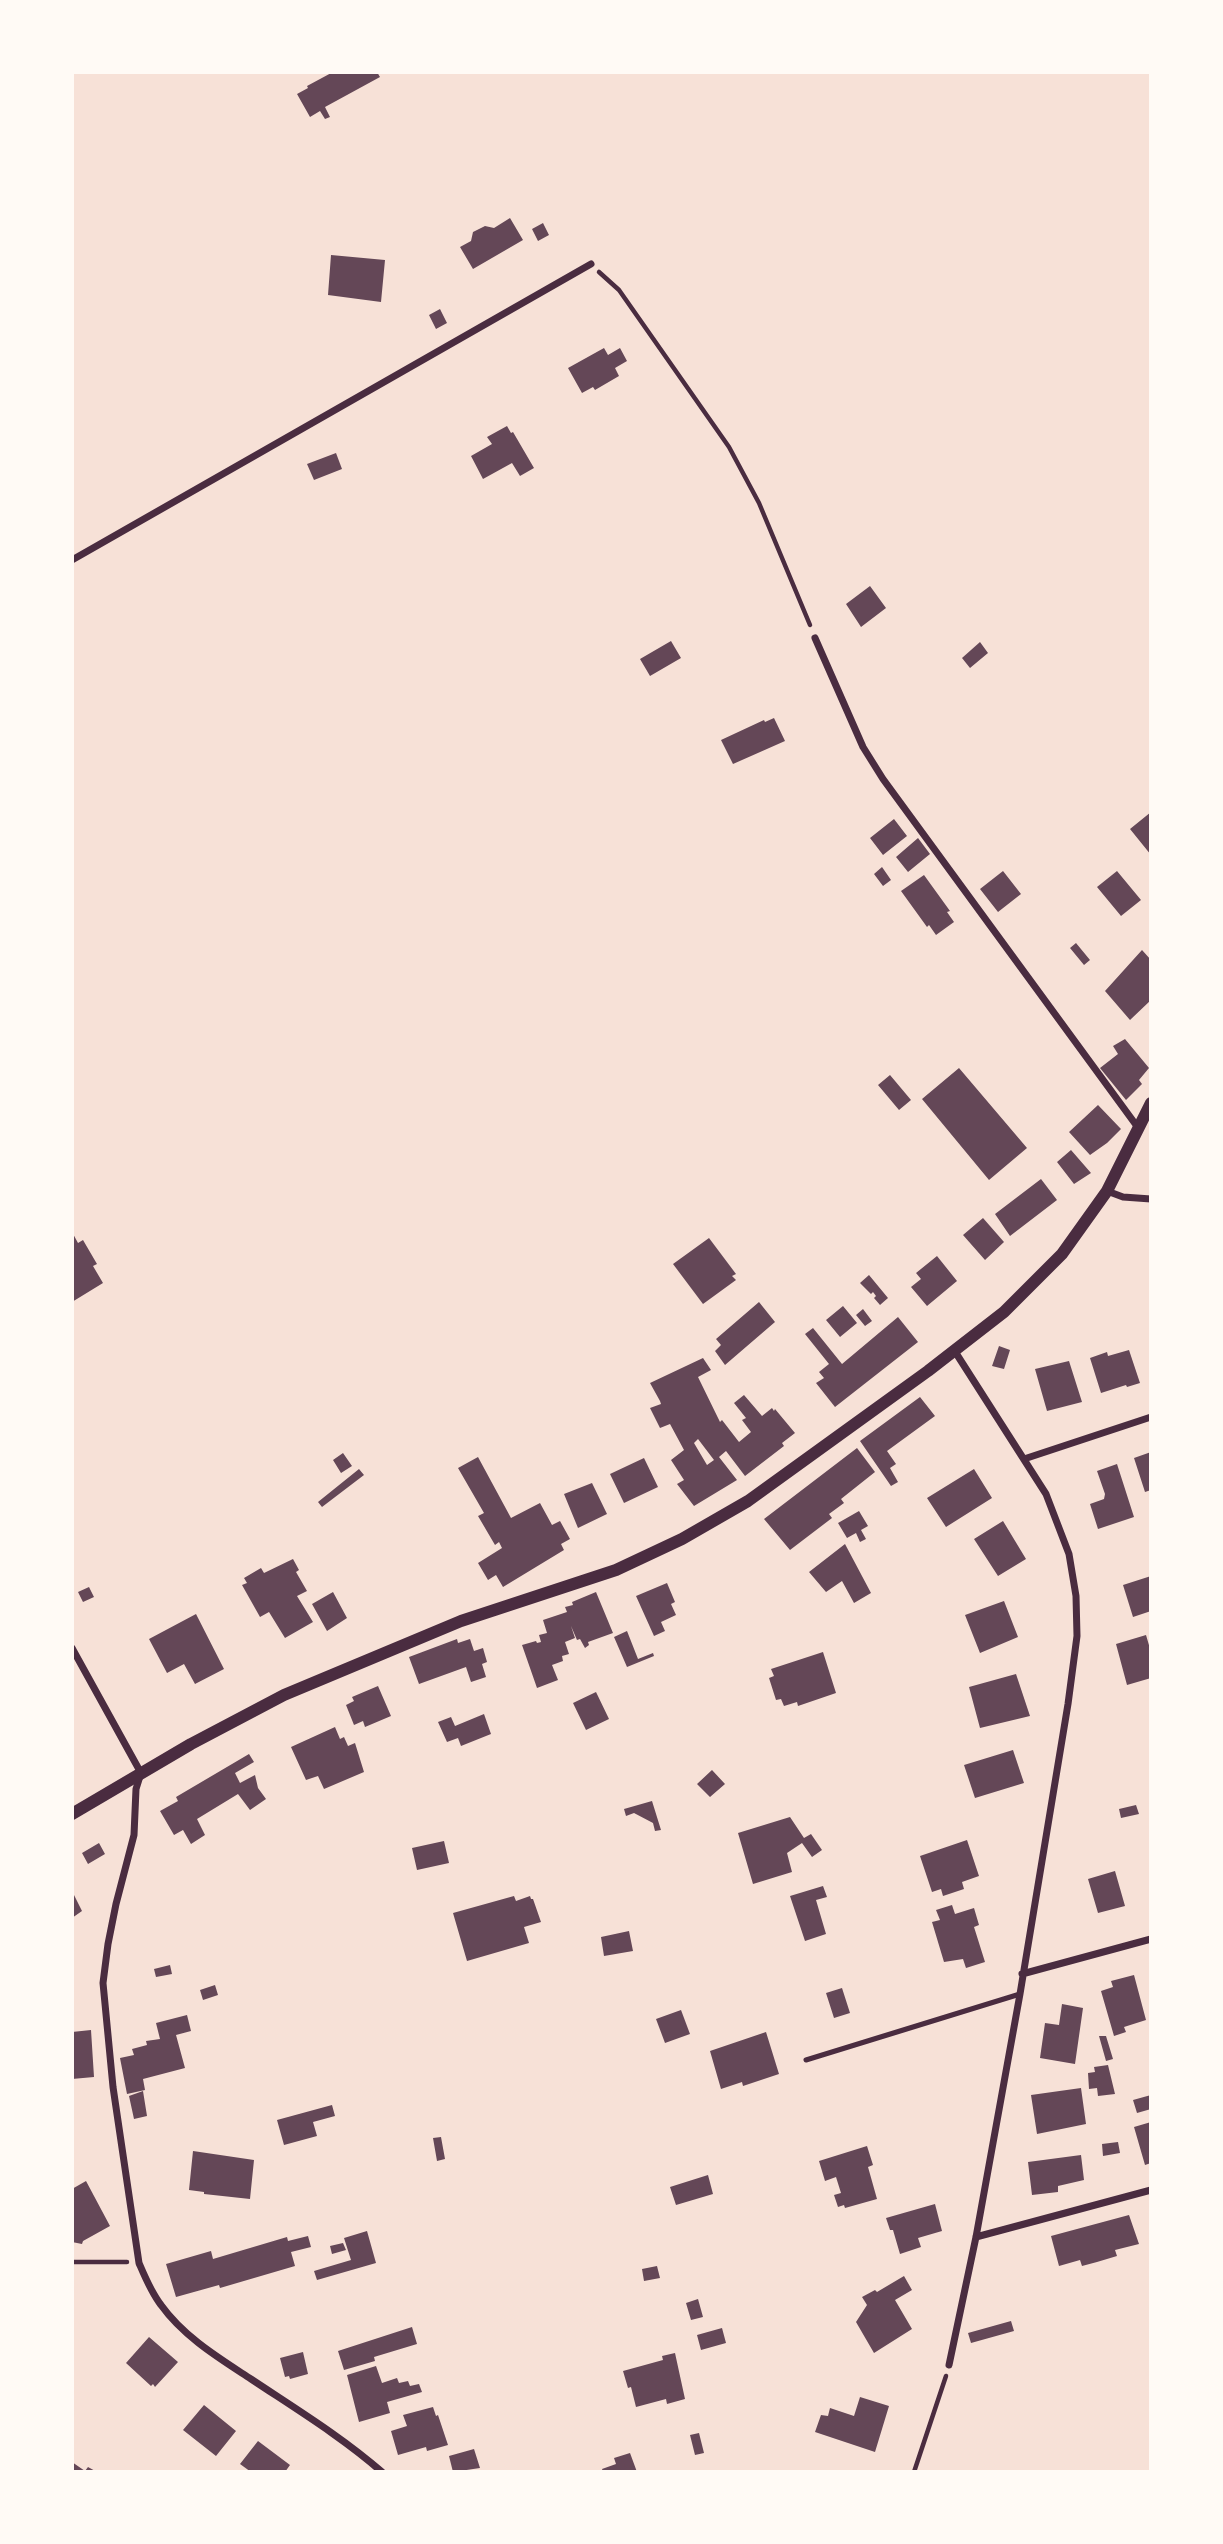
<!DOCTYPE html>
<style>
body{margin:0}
#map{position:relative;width:1223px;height:2544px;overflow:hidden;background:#f7e1d7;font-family:"Fira Sans",sans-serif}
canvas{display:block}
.frame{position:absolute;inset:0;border:74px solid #fffaf5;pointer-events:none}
</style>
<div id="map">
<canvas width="1223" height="2544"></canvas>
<div class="frame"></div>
</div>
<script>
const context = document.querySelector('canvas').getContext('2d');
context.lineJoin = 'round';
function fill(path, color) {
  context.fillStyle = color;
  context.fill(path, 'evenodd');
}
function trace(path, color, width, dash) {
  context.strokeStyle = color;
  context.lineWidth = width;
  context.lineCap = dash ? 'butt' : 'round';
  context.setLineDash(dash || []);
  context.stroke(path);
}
const building = new Path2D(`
 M 333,72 L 377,72 L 380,77 L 325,107 L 330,117 L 325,119 L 320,111 L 310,117 L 297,94 L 308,88 L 307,86 Z
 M 510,218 L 523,240 L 473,269 L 460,247 L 471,241 L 473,232 L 485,226 L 494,228 Z
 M 543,223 L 549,235 L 538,241 L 532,229 Z
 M 331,255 L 385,260 L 381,302 L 328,295 Z
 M 440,309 L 447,323 L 436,329 L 429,315 Z
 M 604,348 L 608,355 L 620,348 L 627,361 L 615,368 L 619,376 L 595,390 L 593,387 L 582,393 L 568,368 Z
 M 507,426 L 511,433 L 513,432 L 534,468 L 520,476 L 512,463 L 483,479 L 471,456 L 492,444 L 487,437 Z
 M 336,453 L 342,469 L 314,480 L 307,464 Z
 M 870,586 L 886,608 L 861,627 L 846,604 Z
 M 671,641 L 681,658 L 650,676 L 640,659 Z
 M 980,642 L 988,653 L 970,668 L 962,658 Z
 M 774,718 L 785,741 L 733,764 L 721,740 L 764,720 L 765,722 Z
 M 1151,812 L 1151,855 L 1130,829 Z
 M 894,819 L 907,836 L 883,855 L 870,838 Z
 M 918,838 L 930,854 L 908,872 L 896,857 Z
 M 882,867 L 891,880 L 883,886 L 874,874 Z
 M 1003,871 L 1021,894 L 998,912 L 980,889 Z
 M 1117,871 L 1141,900 L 1121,916 L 1097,887 Z
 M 924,875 L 950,911 L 947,912 L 954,922 L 936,935 L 929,925 L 927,927 L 901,891 Z
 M 1076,943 L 1090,960 L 1084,965 L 1070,948 Z
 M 1142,950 L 1151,960 L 1151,1000 L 1130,1020 L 1105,991 Z
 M 1125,1039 L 1149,1068 L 1139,1080 L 1142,1084 L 1126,1100 L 1100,1068 L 1118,1054 L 1113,1046 Z
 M 959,1068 L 1027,1148 L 989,1180 L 922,1099 Z
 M 890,1075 L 911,1100 L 899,1110 L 878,1085 Z
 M 1098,1105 L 1121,1129 L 1107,1143 L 1090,1155 L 1069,1132 Z
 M 1071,1150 L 1091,1173 L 1074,1184 L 1057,1162 Z
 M 1041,1179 L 1057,1200 L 1010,1236 L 995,1214 Z
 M 983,1218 L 1004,1242 L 985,1260 L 963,1235 Z
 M 72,1232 L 78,1243 L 83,1240 L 97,1264 L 93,1266 L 103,1283 L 72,1302 Z
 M 709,1238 L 736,1274 L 732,1276 L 736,1280 L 703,1304 L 673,1264 Z
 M 937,1256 L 957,1281 L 927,1306 L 911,1287 L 921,1279 L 916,1273 Z
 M 869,1275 L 888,1298 L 880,1305 L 874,1298 L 876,1296 L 873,1292 L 871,1294 L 860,1283 Z
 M 759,1302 L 775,1322 L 725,1365 L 715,1351 L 721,1345 L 716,1339 Z
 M 843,1306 L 857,1323 L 840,1337 L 826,1320 Z
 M 863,1309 L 872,1321 L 865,1326 L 856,1315 Z
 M 898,1317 L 918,1342 L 835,1407 L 816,1383 L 824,1378 L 819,1372 L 829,1364 L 805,1334 L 813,1328 L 842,1364 Z
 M 999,1346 L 1010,1350 L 1004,1369 L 992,1366 Z
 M 1129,1350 L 1140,1383 L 1127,1387 L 1126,1385 L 1101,1393 L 1090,1358 L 1107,1352 L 1108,1356 Z
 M 703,1358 L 711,1370 L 698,1377 L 720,1422 L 722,1420 L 739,1442 L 751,1432 L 742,1420 L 746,1418 L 734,1403 L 744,1395 L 762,1416 L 772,1408 L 774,1411 L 775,1409 L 795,1433 L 782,1443 L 784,1446 L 745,1476 L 726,1451 L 719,1457 L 737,1480 L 694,1506 L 677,1484 L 684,1480 L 671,1460 L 684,1450 L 670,1424 L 660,1428 L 650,1408 L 661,1404 L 660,1401 L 650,1383 ZM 698,1439 L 714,1460 L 707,1465 L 694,1443 Z
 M 1069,1361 L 1082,1402 L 1047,1411 L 1035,1369 Z
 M 920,1397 L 935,1416 L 887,1451 L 896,1464 L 890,1468 L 898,1482 L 891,1486 L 860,1441 Z
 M 857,1448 L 875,1472 L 841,1499 L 844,1503 L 829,1514 L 832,1518 L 790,1550 L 764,1519 Z
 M 1151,1452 L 1151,1490 L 1145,1492 L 1134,1458 Z
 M 343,1453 L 352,1466 L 341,1473 L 333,1460 Z
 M 478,1457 L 511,1518 L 540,1503 L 552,1525 L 560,1521 L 570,1539 L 561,1544 L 564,1550 L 503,1587 L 496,1575 L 488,1580 L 478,1563 L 502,1548 L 499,1542 L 495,1545 L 478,1516 L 484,1513 L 458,1468 Z
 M 644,1458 L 658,1487 L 624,1503 L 610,1474 Z
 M 1117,1464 L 1134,1517 L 1098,1529 L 1090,1504 L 1104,1499 L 1105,1494 L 1097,1471 Z
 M 359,1469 L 364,1475 L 322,1507 L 318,1502 Z
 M 974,1469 L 992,1498 L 946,1527 L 927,1498 Z
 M 592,1483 L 607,1514 L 578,1528 L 564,1494 Z
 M 859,1511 L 868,1526 L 861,1530 L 866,1539 L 860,1542 L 856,1533 L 847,1538 L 838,1523 Z
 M 1003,1521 L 1026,1559 L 998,1576 L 974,1539 Z
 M 845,1544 L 871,1593 L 854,1603 L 842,1581 L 826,1592 L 809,1572 Z
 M 293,1559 L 299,1570 L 296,1572 L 307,1591 L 297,1596 L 313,1622 L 285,1638 L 269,1612 L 260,1617 L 242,1585 L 247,1583 L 244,1578 L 261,1568 L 264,1573 Z
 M 1151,1576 L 1151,1611 L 1133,1617 L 1123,1585 Z
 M 667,1583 L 675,1602 L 671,1604 L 676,1615 L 661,1622 L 665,1631 L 654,1636 L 636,1596 Z
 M 89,1587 L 94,1597 L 83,1602 L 78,1592 Z
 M 333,1592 L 347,1618 L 327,1631 L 312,1604 Z
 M 596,1592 L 613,1633 L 588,1642 L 589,1645 L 585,1648 L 580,1639 L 577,1640 L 571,1626 L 575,1638 L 565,1642 L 569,1654 L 562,1656 L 563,1661 L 552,1665 L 558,1680 L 537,1688 L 522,1645 L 536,1641 L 537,1643 L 541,1642 L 539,1635 L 547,1633 L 543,1620 L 567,1612 L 565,1607 L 573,1605 L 572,1602 Z
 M 1004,1601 L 1018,1637 L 980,1653 L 965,1615 Z
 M 196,1614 L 224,1669 L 195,1684 L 184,1664 L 167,1673 L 149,1639 Z
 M 627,1631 L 638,1659 L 653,1653 L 654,1656 L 627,1667 L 614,1637 Z
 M 1146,1635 L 1151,1652 L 1151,1678 L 1127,1685 L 1116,1644 Z
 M 457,1639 L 458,1643 L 470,1639 L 474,1651 L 483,1648 L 487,1662 L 482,1664 L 486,1677 L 471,1682 L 466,1667 L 419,1684 L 409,1657 Z
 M 823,1652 L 836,1693 L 798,1706 L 797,1702 L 784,1706 L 781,1699 L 776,1700 L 769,1678 L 774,1676 L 771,1669 Z
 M 1016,1674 L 1030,1716 L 980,1728 L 969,1687 Z
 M 378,1686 L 391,1716 L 365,1727 L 363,1721 L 354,1725 L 346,1705 L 354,1701 L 352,1697 Z
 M 596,1692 L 609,1719 L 586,1730 L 573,1703 Z
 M 484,1714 L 491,1734 L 461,1746 L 458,1738 L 447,1742 L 438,1722 L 451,1717 L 455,1726 Z
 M 335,1727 L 340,1739 L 344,1737 L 348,1746 L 355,1743 L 364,1772 L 324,1789 L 318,1776 L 306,1780 L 291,1747 Z
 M 1013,1750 L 1024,1783 L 975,1798 L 964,1765 Z
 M 249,1754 L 254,1762 L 235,1773 L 240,1783 L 255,1775 L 258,1788 L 266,1799 L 250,1810 L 238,1794 L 197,1819 L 205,1835 L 191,1844 L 183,1830 L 174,1835 L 160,1811 L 178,1801 L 176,1797 Z
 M 712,1770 L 725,1784 L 710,1797 L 697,1784 Z
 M 652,1801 L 661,1830 L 655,1831 L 653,1823 L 634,1813 L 626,1816 L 624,1809 Z
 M 1136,1805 L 1139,1814 L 1121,1818 L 1119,1809 Z
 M 790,1817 L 804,1838 L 811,1834 L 822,1850 L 812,1857 L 802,1843 L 787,1853 L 792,1872 L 753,1884 L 738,1833 Z
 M 967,1840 L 979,1876 L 962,1882 L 964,1889 L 943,1896 L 941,1889 L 932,1892 L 920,1856 Z
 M 444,1841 L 449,1863 L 417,1870 L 412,1848 Z
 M 99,1843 L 105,1854 L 88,1864 L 82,1853 Z
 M 1115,1871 L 1125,1906 L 1098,1913 L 1088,1879 Z
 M 823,1886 L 827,1897 L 816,1900 L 826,1934 L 805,1941 L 790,1896 Z
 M 72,1891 L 82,1911 L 72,1918 Z
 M 514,1896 L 516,1901 L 530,1896 L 531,1899 L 533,1899 L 541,1922 L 524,1927 L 529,1943 L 467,1961 L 453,1913 Z
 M 952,1905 L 955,1914 L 974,1908 L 979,1925 L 974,1927 L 985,1962 L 966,1968 L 963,1959 L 944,1962 L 932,1922 L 940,1920 L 936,1910 Z
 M 629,1931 L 633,1951 L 604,1956 L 601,1937 Z
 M 170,1965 L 172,1974 L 156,1977 L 154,1969 Z
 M 1134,1975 L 1146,2020 L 1124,2027 L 1126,2032 L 1114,2036 L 1101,1991 L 1113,1987 L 1111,1981 Z
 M 215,1985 L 218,1995 L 203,2000 L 200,1990 Z
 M 842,1988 L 850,2013 L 834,2018 L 826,1993 Z
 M 1062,2004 L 1083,2008 L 1075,2064 L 1040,2058 L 1045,2023 L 1059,2025 Z
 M 681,2010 L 690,2034 L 665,2043 L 656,2019 Z
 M 187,2015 L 191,2031 L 176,2035 L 185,2068 L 143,2079 L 145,2090 L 127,2094 L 120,2058 L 134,2055 L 132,2049 L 147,2045 L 146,2041 L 160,2039 L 156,2023 Z
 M 91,2030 L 94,2077 L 72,2079 L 72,2032 Z
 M 766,2032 L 779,2074 L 743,2086 L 742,2082 L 721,2089 L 710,2051 Z
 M 1099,2036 L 1106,2036 L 1113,2059 L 1106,2061 Z
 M 1108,2065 L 1115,2094 L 1098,2096 L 1097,2088 L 1089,2089 L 1088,2073 L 1095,2072 L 1094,2067 Z
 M 1081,2088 L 1086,2124 L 1037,2134 L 1031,2095 Z
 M 143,2091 L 147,2116 L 134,2119 L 129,2096 Z
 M 1151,2095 L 1151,2109 L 1137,2113 L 1133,2100 Z
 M 332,2105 L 335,2116 L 313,2122 L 317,2136 L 284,2145 L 277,2120 Z
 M 1151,2122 L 1151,2163 L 1145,2165 L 1134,2127 Z
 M 441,2137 L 445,2159 L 437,2161 L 433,2138 Z
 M 1118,2142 L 1120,2153 L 1103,2156 L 1102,2144 Z
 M 867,2146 L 873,2165 L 868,2167 L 877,2199 L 845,2208 L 844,2205 L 838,2207 L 834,2195 L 841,2193 L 836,2177 L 825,2181 L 819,2161 Z
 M 193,2151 L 254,2160 L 250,2199 L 204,2194 L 204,2192 L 189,2190 Z
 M 1081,2155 L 1084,2180 L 1058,2186 L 1058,2192 L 1032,2195 L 1028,2162 Z
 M 708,2175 L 713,2194 L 676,2205 L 670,2187 Z
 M 86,2181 L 110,2226 L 83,2241 L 82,2244 L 72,2242 L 72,2189 Z
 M 935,2204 L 942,2231 L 918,2238 L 921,2247 L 900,2254 L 893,2230 L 890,2230 L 886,2218 Z
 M 1129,2215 L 1139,2244 L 1115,2250 L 1117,2256 L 1097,2262 L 1082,2266 L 1080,2260 L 1059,2266 L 1051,2236 Z
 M 367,2231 L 376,2263 L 317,2280 L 314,2271 L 351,2260 L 344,2238 Z
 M 308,2236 L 311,2247 L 291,2252 L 295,2266 L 220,2288 L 219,2285 L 176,2297 L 166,2264 L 211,2251 L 213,2259 L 287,2237 L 288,2241 Z
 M 343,2243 L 346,2250 L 332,2254 L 330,2246 Z
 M 657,2266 L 660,2278 L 644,2281 L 642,2269 Z
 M 904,2276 L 912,2290 L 895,2300 L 912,2329 L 874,2353 L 856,2322 L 867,2305 L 862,2297 L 875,2290 L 877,2292 Z
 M 698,2299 L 703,2317 L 691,2320 L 686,2303 Z
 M 1011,2321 L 1014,2331 L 971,2343 L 968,2333 Z
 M 412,2327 L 417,2344 L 374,2357 L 375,2361 L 344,2370 L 338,2351 Z
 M 722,2328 L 726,2343 L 701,2350 L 697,2335 Z
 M 149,2337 L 178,2362 L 155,2387 L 153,2384 L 151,2386 L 126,2363 Z
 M 303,2352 L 308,2374 L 290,2379 L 289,2376 L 285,2377 L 280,2358 Z
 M 675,2353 L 685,2399 L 667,2404 L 666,2399 L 636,2407 L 631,2387 L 628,2388 L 623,2371 L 663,2360 L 662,2356 Z
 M 376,2366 L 382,2383 L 397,2378 L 399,2383 L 408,2381 L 410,2386 L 419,2384 L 422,2392 L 387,2402 L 390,2413 L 359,2422 L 347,2375 Z
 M 860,2397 L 889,2406 L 875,2452 L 815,2432 L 821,2415 L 828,2416 L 830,2408 L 854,2416 Z
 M 204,2405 L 236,2431 L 216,2456 L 183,2430 Z
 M 433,2407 L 436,2416 L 438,2415 L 448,2445 L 427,2451 L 426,2447 L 398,2455 L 391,2431 L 407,2426 L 403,2415 Z
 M 699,2433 L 704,2453 L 695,2455 L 690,2435 Z
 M 258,2441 L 290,2465 L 285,2472 L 251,2472 L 240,2464 Z
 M 474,2449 L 480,2468 L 453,2472 L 449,2456 Z
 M 630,2453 L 637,2472 L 603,2472 L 602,2469 L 616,2464 L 614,2458 Z
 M 72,2462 L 85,2471 L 88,2467 L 97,2472 L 72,2472 Z`);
const path = new Path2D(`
 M 599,272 L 619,290 L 729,447 L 759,503 L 810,625
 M 72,2262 L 127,2262
 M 914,2472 L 946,2376`);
const service = new Path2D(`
 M 806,2060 L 1020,1994`);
const minor = new Path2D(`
 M 72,560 L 591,264
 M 815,638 L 863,747 L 883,779 L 1139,1129
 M 1107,1191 L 1123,1197 L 1151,1199
 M 1024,1459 L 1151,1417
 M 72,1648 L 141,1773 L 136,1789 L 134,1835 L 116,1904 L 108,1944 L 103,1983 L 113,2087 L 139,2263 C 145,2277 151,2292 161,2305 C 184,2337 219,2358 251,2379 C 296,2409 342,2437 382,2472
 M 1022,1974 L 1151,1939
 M 976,2237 L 1151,2190
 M 949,2365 L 976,2237 L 1020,1994 L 1068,1704 L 1077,1636 L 1076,1596 L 1069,1554 L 1046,1494 L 954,1350`);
const tertiary = new Path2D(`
 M 72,1814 L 191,1744 L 284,1695 L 461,1621 L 616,1570 L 682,1539 L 748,1501 L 928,1371 L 1004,1312 L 1062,1254 L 1107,1191 L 1151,1103`);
fill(building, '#644757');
trace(path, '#4a2c40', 4.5);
trace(service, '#4a2c40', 5);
trace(minor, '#4a2c40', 7);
trace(tertiary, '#4a2c40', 12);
</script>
